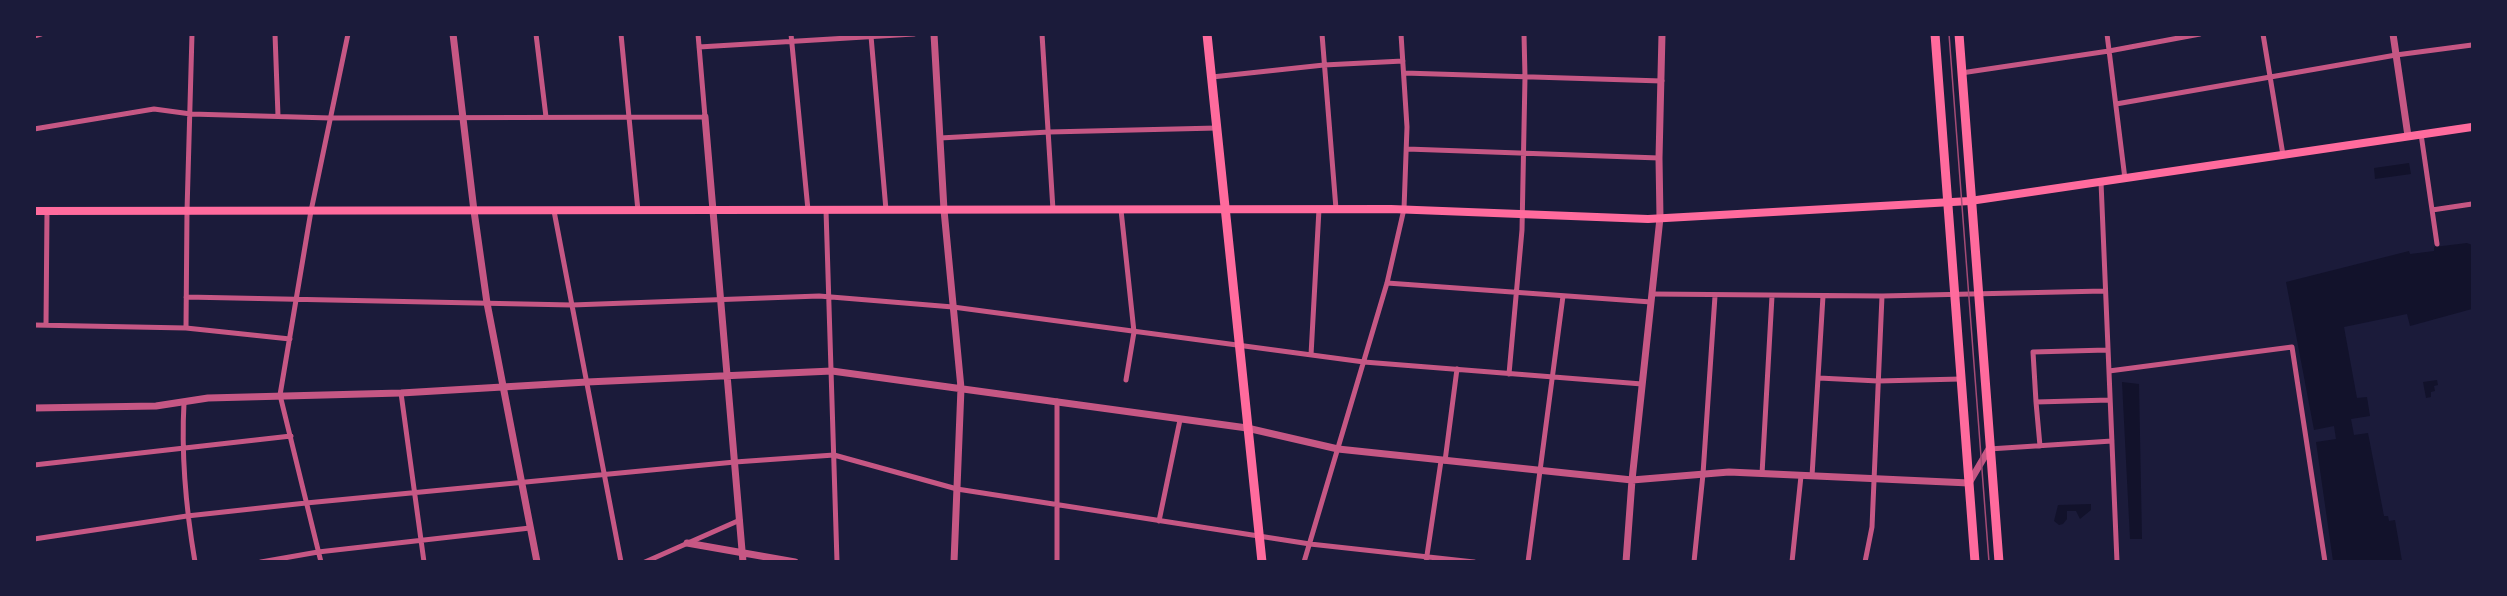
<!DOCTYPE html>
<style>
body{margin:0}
#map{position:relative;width:2507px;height:596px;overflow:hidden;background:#1b1b3a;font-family:Merriweather,serif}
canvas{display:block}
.frame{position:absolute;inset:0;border:36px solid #1b1b3a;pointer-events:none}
</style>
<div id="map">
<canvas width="2507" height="596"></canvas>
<div class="frame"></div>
</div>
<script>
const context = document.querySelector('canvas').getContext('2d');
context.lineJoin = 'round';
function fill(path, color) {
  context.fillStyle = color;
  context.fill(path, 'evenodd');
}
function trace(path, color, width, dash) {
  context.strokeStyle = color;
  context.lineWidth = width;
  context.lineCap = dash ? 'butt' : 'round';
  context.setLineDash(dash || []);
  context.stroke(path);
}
const water = new Path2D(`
 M 2409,163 L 2411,174 L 2375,179 L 2374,168 Z
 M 2467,243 L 2472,245 L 2472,309 L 2410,326 L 2407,314 L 2344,327 L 2357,398 L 2367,397 L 2370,416 L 2351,419 L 2354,435 L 2368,433 L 2384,516 L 2388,516 L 2389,521 L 2395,520 L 2402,561 L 2333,561 L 2316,442 L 2336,439 L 2334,426 L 2314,430 L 2286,282 L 2409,251 L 2410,254 L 2434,251 L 2434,247 Z
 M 2437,380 L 2438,385 L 2434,386 L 2435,391 L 2431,392 L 2431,397 L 2426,398 L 2423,382 Z
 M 2122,382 L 2139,384 L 2142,539 L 2130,539 Z
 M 2091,504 L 2091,510 L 2080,519 L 2076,511 L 2067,511 L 2067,519 L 2063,524 L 2059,525 L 2054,521 L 2058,505 Z`);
const minor = new Path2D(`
 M 275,34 L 278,116
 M 536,34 L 546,117
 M 621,34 L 638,211
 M 791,34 L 808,210
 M 1042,34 L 1053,210
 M 1322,34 L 1336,209
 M 2107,34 L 2125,179
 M 2263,34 L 2283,155
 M 34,36 L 41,34
 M 871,36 L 886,210
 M 699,47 L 914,34
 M 1404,73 L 1662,81
 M 1961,73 L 2109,51 L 2200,34
 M 1212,77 L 1324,65 L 1403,61
 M 2116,104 L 2396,55 L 2472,45
 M 34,129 L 154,109 L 191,114 L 330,118 L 705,117 L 698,34
 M 2421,134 L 2437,244
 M 940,138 L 1049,132 L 1217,128
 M 1407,149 L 1659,158
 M 2101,182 L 2117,562
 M 826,210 L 837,562
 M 1121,210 L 1134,332 L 1126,380
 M 2432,210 L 2472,204
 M 554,211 L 621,562
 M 1387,283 L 1651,302
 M 1652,294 L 1882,296 L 2104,291
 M 186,297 L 572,305 L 819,296 L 953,307 L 1364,362 L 1642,384
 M 34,325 L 186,328 L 290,339
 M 46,325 L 47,211
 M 186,328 L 187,211 L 192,34
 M 1311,355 L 1319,209
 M 2109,371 L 2292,347 L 2325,562
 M 1509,374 L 1522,230 L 1525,77 L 1524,34
 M 1819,378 L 1878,381 L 1961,379
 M 401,393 L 424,562
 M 1057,401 L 1057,562
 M 2036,402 L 2033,352 L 2107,350
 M 184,403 C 181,457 186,509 195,562
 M 2040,446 L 2036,402 L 2110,400
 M 1989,449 L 2112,441
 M 1445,461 L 1457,369
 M 34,465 L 291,436
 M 1762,474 L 1772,296
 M 1812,476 L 1823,296
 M 1159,521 L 1180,420
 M 34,539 L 187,516 L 306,503 L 735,462 L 834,455 L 957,489 L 1310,544 L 1474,562
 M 261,562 L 318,552 L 530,528
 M 321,562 L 280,395 L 311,211 L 348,34
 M 645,562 L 740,520
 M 1304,562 L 1387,283 L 1404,209 L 1407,127 L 1401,34
 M 1426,562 L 1441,461
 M 1528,562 L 1563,296
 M 1694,562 L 1703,474 L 1715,296
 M 1792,562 L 1801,476
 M 1865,562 L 1872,527 L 1882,296`);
const tertiary = new Path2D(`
 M 453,34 L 474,211 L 487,303 L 537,562
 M 934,34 L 944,210 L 961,388 L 954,562
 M 2393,34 L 2408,136
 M 705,117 L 743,562
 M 34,408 L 156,406 L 208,398 L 401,393 L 587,382 L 832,371 L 1247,428 L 1338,449 L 1632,480 L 1729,472 L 1969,483 L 1989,449
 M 687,543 L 795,562
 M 1626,562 L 1632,480 L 1660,218 L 1659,158 L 1662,34`);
const secondary = new Path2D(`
 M 34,211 L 1391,209 L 1648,219 L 1970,201 L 2472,127`);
const primary = new Path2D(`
 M 1207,34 L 1262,562
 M 1935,34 L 1975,562
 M 1959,34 L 1999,562`);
const tram = new Path2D(`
 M 1949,34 L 1989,562`);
fill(water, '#12122b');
trace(minor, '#c65784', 5);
trace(tertiary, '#c65784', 7);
trace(secondary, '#ff6b9d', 8);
trace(primary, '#ff6b9d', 9);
trace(tram, '#a44b75', 1.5);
</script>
